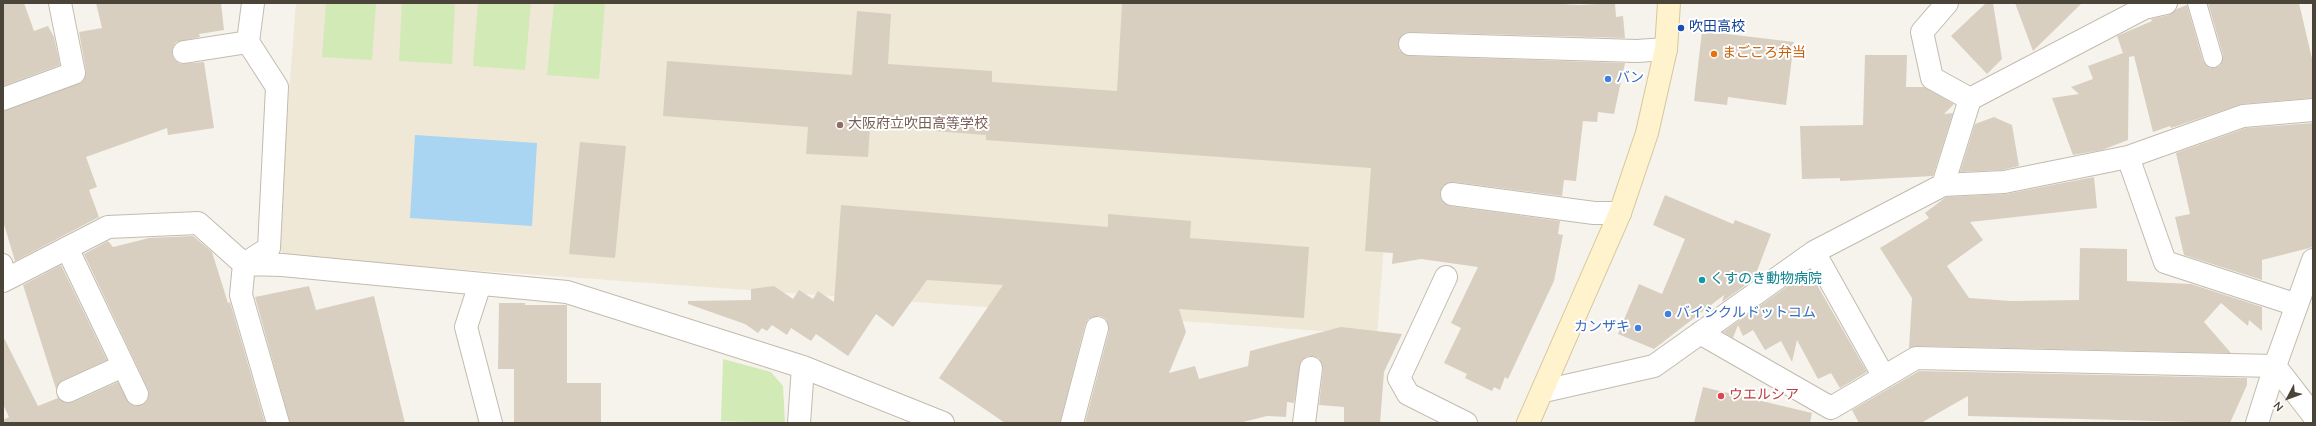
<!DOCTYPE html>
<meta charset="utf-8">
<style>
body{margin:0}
#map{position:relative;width:2316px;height:426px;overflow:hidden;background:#f6f3ec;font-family:"Nunito Sans",sans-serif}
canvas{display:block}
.frame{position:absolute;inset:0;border:4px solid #4b4439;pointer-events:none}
.north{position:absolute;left:2268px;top:378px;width:40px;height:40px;-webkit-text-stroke:3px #fff;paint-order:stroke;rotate:229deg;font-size:11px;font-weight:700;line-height:16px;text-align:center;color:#4b4439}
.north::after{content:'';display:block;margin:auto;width:14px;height:18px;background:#4b4439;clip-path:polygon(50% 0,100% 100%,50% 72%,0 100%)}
</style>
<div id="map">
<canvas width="2316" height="426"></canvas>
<div class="frame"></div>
<div class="north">N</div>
</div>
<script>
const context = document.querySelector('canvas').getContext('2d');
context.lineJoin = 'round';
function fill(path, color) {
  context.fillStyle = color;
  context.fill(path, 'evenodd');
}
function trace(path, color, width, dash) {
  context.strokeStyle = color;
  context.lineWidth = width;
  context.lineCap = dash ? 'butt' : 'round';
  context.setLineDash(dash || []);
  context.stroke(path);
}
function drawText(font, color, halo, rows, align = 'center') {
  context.font = font + ' "Nunito Sans","Noto Sans JP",sans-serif';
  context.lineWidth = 4;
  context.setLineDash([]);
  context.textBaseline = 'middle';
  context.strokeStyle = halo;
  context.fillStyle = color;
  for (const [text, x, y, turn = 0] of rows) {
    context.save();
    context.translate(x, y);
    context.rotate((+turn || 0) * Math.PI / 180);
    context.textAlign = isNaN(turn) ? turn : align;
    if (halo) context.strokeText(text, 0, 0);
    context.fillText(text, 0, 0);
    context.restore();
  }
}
const education = new Path2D(`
 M 296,3 L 1403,3 L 1377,335 L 286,257 L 277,247 Z`);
const green = new Path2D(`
 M 326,3 L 376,3 L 372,60 L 322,57 Z
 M 402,3 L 455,3 L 452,64 L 399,61 Z
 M 478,3 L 531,3 L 525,70 L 473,66 Z
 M 554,3 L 605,3 L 599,79 L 547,75 Z
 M 723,359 L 771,372 L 783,386 L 785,423 L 721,421 Z`);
const water = new Path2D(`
 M 415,135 L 537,143 L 532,226 L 410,218 Z`);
const building = new Path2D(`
 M 3,3 L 24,3 L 34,31 L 48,26 L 54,37 L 60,65 L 3,86 Z
 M 96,3 L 221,3 L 224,30 L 199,34 L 200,37 L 176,42 L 173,47 L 172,54 L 175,60 L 180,64 L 204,62 L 214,128 L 168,135 L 167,128 L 86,157 L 97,187 L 89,190 L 99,217 L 15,261 L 3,221 L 3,111 L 83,81 L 86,71 L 79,32 L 102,28 Z
 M 1122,3 L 1543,3 L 1579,5 L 1615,3 L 1616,17 L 1623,16 L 1625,38 L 1410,32 L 1404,33 L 1398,43 L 1399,50 L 1410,56 L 1625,63 L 1614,114 L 1598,112 L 1597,122 L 1583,121 L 1576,181 L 1564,180 L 1562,196 L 1454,182 L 1447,183 L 1440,192 L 1441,199 L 1450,206 L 1560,221 L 1558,234 L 1563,235 L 1554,281 L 1508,379 L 1505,377 L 1500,390 L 1494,387 L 1492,391 L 1465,378 L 1467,374 L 1444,363 L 1461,328 L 1451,323 L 1478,267 L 1421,259 L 1392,264 L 1393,253 L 1365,251 L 1371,168 L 986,140 L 986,135 L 870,126 L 868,157 L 806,154 L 808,127 L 663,116 L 667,61 L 852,75 L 857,11 L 891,14 L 888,64 L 992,71 L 992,82 L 1117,91 Z
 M 1986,3 L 1993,3 L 2002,59 L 1987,74 L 1951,36 Z
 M 2015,3 L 2082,3 L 2033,51 Z
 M 2208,3 L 2299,3 L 2313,63 L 2313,98 L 2242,104 L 2171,128 L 2170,126 L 2153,132 L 2134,56 L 2129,57 L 2128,140 L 2102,150 L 2073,155 L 2052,98 L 2079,94 L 2071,87 L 2093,79 L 2088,66 L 2123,53 L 2117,36 L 2152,21 L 2151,19 L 2169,15 L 2177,9 L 2187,5 L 2203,61 L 2210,68 L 2220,66 L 2223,55 Z
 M 1702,31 L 1794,42 L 1786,105 L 1728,97 L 1727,105 L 1694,101 Z
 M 1865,55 L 1907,55 L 1906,87 L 1924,87 L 1954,104 L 1944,114 L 1953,113 L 1933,176 L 1840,181 L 1840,178 L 1802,179 L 1800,126 L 1863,125 Z
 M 1994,117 L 2012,125 L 2019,166 L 2002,170 L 1960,172 L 1975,124 Z
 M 2313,123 L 2313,247 L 2262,260 L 2262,280 L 2184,255 L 2175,217 L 2190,214 L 2176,153 L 2246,128 Z
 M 580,142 L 626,146 L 615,258 L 569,254 Z
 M 2094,177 L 2097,208 L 1970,222 L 1983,240 L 1947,266 L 1969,298 L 2011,301 L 2079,300 L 2080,248 L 2127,249 L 2127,281 L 2191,284 L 2262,307 L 2262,331 L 2249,320 L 2248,326 L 2221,303 L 2204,322 L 2231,353 L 1916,346 L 1909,348 L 1912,298 L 1880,248 L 1929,218 L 1925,213 L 1946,197 L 2006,194 Z
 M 1665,195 L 1733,224 L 1735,220 L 1771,234 L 1754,279 L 1722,302 L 1724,295 L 1654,349 L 1618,334 L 1639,284 L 1662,294 L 1685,239 L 1653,225 Z
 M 841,205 L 1108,227 L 1108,214 L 1191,221 L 1190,238 L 1309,247 L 1304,318 L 1179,309 L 1186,332 L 1169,373 L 1195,366 L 1199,379 L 1248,366 L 1250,351 L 1341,327 L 1402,334 L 1384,372 L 1380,423 L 1344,423 L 1344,407 L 1319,405 L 1323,369 L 1319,358 L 1312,356 L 1306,357 L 1301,361 L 1294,403 L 1287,402 L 1286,417 L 1267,416 L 1239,423 L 1085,423 L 1109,331 L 1106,319 L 1100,316 L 1088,319 L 1085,325 L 1060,423 L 1005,423 L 939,378 L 1003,285 L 927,280 L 893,327 L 876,314 L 848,356 L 816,334 L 811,341 L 791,328 L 787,335 L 772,325 L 767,331 L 762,328 L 758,333 L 745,324 L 688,304 L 688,301 L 751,300 L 751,289 L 774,286 L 793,299 L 799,290 L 813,299 L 818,291 L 834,302 Z
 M 193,236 L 212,252 L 228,303 L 230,302 L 265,423 L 3,423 L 3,420 L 9,417 L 3,404 L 3,336 L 38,406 L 58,398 L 66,403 L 73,402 L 118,382 L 130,404 L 136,406 L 147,401 L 149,395 L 148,389 L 84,254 L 108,241 L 113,247 L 149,238 Z
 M 61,265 L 107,360 L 63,380 L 56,389 L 23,285 Z
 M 1809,271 L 1867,372 L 1840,388 L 1831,373 L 1818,379 L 1797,340 L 1792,362 L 1781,341 L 1765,350 L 1753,330 L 1743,336 L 1738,325 L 1733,338 L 1723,332 Z
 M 309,286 L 316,310 L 374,296 L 405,423 L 290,423 L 255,297 Z
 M 499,303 L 525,303 L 525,305 L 567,305 L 567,383 L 601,383 L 601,423 L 514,423 L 514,369 L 498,369 Z
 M 1919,371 L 2247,378 L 2247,385 L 2230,423 L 1968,416 L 1968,396 L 1921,423 L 1859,423 L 1852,410 Z
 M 1703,387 L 1812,413 L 1810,423 L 1694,423 Z`);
const lane = new Path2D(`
 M 2197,3 L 2213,58
 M 3,263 L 8,278`);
const street = new Path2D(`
 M 253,3 L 248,42 L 277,87 L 269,248 L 244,264 L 241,295 L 278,423
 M 1947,3 L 1922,32 L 1932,78 L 1970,99
 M 1410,44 L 1637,51 L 1666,49
 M 184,52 L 248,42
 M 3,99 L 74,73 L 60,3
 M 2128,157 L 2165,262 L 2297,305
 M 1943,185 L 1970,99 L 2144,8 L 2166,3
 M 1452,194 L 1594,213 L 1620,213
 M 67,248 L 137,394
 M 1814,252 L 1884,377
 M 1446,277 L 1399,378 L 1408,394 L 1466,423
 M 3,281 L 108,227 L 198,223 L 244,264 L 282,265 L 567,292 L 803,367 L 943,423
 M 480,284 L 466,327 L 491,423
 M 1700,333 L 1831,408 L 1916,358 L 2275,366 L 2313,415
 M 68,391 L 123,366
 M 1544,391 L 1654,366 L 1814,252 L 1943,185 L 2004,182 L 2128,157 L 2243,116 L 2313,110
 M 799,423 L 803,367
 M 1072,423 L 1097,328
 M 1304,423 L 1311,368
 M 2257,423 L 2275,366 L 2313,260`);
const secondary = new Path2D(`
 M 1528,423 L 1620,213 L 1647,133 L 1666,49 L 1669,3`);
const markers = [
 [1681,28,4,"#1a4fb4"],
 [1714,54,4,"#e8710a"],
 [1608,79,4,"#3f7fe0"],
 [840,125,4,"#8d6e63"],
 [1702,280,4,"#0f9aa8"],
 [1668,314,4,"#3f7fe0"],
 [1638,328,4,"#3f7fe0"],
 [1721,396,4,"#e0444e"]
];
const transitNames = [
 ["吹田高校",1689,28]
];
const foodNames = [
 ["まごころ弁当",1722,54]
];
const shopNames = [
 ["バン",1616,79],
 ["バイシクルドットコム",1676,314],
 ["カンザキ",1630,328,"right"]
];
const educationNames = [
 ["大阪府立吹田高等学校",848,125]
];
const cultureNames = [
 ["くすのき動物病院",1710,280]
];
const healthNames = [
 ["ウエルシア",1729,396]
];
fill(education, '#efe8d6');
fill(green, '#d2eab5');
fill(water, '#a9d4f2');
fill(building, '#d8cfc1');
trace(lane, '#c2bbae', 20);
trace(street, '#c2bbae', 24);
trace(secondary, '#d6c79b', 24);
trace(lane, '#fff', 18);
trace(street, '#fff', 22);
trace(secondary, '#fff3cd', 22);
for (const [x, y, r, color] of markers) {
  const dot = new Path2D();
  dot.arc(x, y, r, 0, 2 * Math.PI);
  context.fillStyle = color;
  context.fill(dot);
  trace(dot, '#fff', 1.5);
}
drawText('14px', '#164399', '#fff', transitNames, 'left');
drawText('14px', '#c56008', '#fff', foodNames, 'left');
drawText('14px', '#366cbe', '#fff', shopNames, 'left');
drawText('14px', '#785e54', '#fff', educationNames, 'left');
drawText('14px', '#0d838f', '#fff', cultureNames, 'left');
drawText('14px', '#be3a42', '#fff', healthNames, 'left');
</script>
